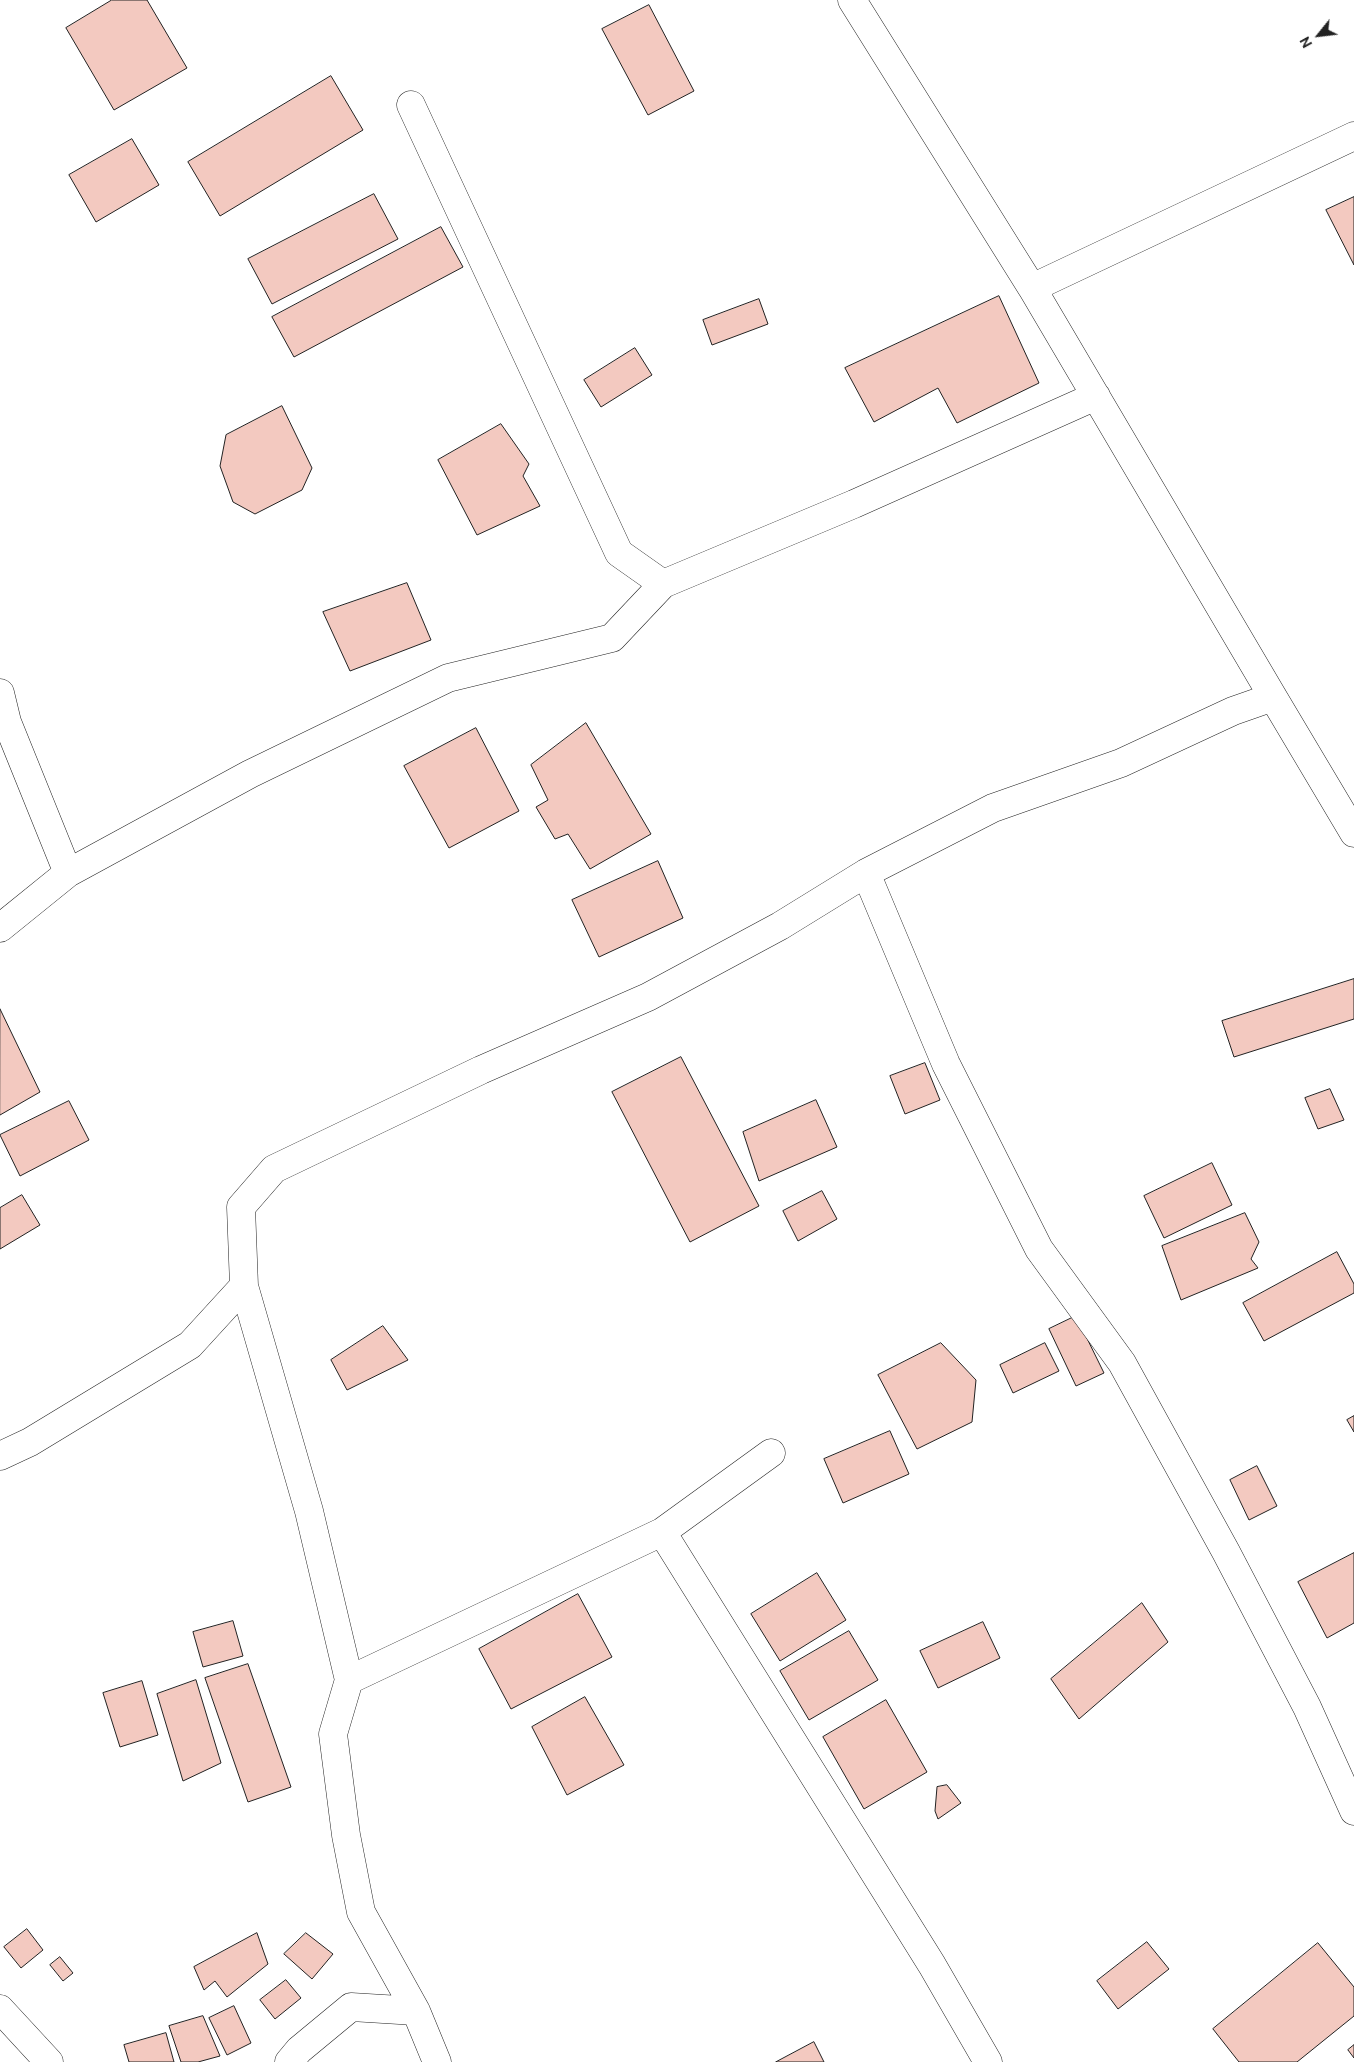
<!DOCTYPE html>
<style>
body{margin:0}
#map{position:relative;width:1354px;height:2062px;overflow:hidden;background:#fff;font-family:Ubuntu,sans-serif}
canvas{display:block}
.north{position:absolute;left:1294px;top:10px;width:50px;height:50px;-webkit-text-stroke:4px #fff;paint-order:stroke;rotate:241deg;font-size:14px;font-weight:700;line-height:20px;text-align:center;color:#222}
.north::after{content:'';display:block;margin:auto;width:18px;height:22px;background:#222;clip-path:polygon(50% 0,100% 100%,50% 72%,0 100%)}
</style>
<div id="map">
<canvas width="1354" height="2062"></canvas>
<div class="north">N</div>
</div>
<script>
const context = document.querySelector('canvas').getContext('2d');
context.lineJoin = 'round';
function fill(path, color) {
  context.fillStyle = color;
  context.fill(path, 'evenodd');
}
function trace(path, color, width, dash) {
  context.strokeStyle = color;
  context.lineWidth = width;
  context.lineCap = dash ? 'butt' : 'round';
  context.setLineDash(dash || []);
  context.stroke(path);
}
const building = new Path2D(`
 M 112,0 L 147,0 L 187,68 L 114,110 L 66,28 Z
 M 649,5 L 694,91 L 648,115 L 602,29 Z
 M 331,76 L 363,130 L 220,216 L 188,162 Z
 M 132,139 L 159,185 L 96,222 L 69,175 Z
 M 374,194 L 398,239 L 272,304 L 248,259 Z
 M 1354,197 L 1354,265 L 1326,210 Z
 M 441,227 L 463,267 L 294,357 L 272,317 Z
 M 999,296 L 1039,383 L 957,423 L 938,388 L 874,422 L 845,368 Z
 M 759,299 L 768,324 L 712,345 L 703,320 Z
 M 635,348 L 652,375 L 601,407 L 584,380 Z
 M 282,406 L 312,468 L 302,490 L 255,514 L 233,502 L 220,466 L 226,435 Z
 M 501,424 L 529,464 L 523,476 L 540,506 L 477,535 L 438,460 Z
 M 407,583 L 431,640 L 350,671 L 323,612 Z
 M 586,723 L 651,834 L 590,869 L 568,834 L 555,839 L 536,807 L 548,800 L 531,765 Z
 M 476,728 L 519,811 L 449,848 L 404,766 Z
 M 658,861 L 683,918 L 599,957 L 572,900 Z
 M 1354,979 L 1354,1019 L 1234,1057 L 1222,1021 Z
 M 0,1009 L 40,1092 L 0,1115 Z
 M 681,1057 L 759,1206 L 690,1242 L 612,1092 Z
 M 925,1063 L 940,1100 L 905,1114 L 890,1076 Z
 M 1330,1089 L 1344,1120 L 1318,1129 L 1305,1098 Z
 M 816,1100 L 837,1147 L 759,1181 L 743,1132 Z
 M 69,1101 L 89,1140 L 20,1176 L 0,1135 Z
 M 1212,1163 L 1232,1205 L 1164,1238 L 1144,1196 Z
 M 822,1191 L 837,1219 L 798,1241 L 783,1211 Z
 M 22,1195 L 40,1225 L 0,1249 L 0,1208 Z
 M 1245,1213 L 1259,1242 L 1251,1259 L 1258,1268 L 1181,1300 L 1162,1246 Z
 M 1337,1252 L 1354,1284 L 1354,1293 L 1264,1341 L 1243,1303 Z
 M 1076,1316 L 1104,1373 L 1076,1386 L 1049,1329 Z
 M 383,1326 L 408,1360 L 347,1390 L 331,1360 Z
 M 941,1343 L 976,1380 L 972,1422 L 917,1449 L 878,1375 Z
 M 1045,1343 L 1059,1371 L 1013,1393 L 1000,1365 Z
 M 1354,1416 L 1354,1432 L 1347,1420 Z
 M 890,1431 L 909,1474 L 843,1503 L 824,1459 Z
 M 1257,1466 L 1277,1506 L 1249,1520 L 1230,1480 Z
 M 1354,1553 L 1354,1623 L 1327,1638 L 1298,1582 Z
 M 817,1573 L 846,1620 L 780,1661 L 751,1614 Z
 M 578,1594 L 612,1657 L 511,1709 L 479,1649 Z
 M 1142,1603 L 1168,1642 L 1079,1719 L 1051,1679 Z
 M 233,1621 L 243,1656 L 203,1667 L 193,1632 Z
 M 983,1622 L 1000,1658 L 938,1688 L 920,1651 Z
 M 849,1631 L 878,1680 L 809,1720 L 780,1671 Z
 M 248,1664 L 291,1787 L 248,1802 L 205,1678 Z
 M 196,1680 L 221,1763 L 183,1781 L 157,1694 Z
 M 142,1681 L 158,1735 L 120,1747 L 103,1693 Z
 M 585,1697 L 624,1765 L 567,1795 L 532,1727 Z
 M 886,1700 L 927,1772 L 864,1809 L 823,1737 Z
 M 947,1785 L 961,1803 L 938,1819 L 935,1811 L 937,1787 Z
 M 27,1929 L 43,1950 L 21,1968 L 4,1947 Z
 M 257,1933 L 268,1964 L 227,1997 L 215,1981 L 204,1990 L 194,1967 Z
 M 306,1933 L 333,1954 L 312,1979 L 284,1954 Z
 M 1147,1942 L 1169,1969 L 1118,2009 L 1097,1981 Z
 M 1318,1943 L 1354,1987 L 1354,2016 L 1297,2062 L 1239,2062 L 1213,2029 Z
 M 60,1957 L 73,1973 L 63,1981 L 50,1965 Z
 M 286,1980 L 301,1998 L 275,2019 L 260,2000 Z
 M 234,2006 L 251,2043 L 227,2055 L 209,2018 Z
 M 203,2016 L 220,2056 L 198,2062 L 181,2062 L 169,2026 Z
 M 166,2033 L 174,2062 L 129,2062 L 124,2045 Z
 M 814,2042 L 824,2062 L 776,2062 Z
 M 1354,2045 L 1354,2058 L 1348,2050 Z`);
const street = new Path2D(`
 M 852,0 L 1032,288 L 1273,697 L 1354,833
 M 411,105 L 619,553 L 663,584
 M 1032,288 L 1354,136
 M 0,693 L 7,722 L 68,873
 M 866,873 L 946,1064 L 1039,1249 L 1122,1363 L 1226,1552 L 1307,1707 L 1354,1811
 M 0,928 L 68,873 L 250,774 L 448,678 L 612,638 L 663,584 L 854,504 L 1096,396
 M 244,1286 L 309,1511 L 349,1680 L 333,1734 L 346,1835 L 361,1912 L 416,2011 L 437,2062
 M 0,1456 L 30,1442 L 190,1345 L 244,1286 L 241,1207 L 274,1169 L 481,1070 L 648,997 L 780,926 L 866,873 L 993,808 L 1121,763 L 1233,711 L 1273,697
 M 662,1532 L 932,1965 L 988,2062
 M 349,1680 L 662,1532 L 771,1453
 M 0,2009 L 49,2062
 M 289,2062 L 299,2050 L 351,2007 L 416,2011`);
fill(building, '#f3c9c0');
trace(building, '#222', 1);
trace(street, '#222', 29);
trace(street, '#fff', 28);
</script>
